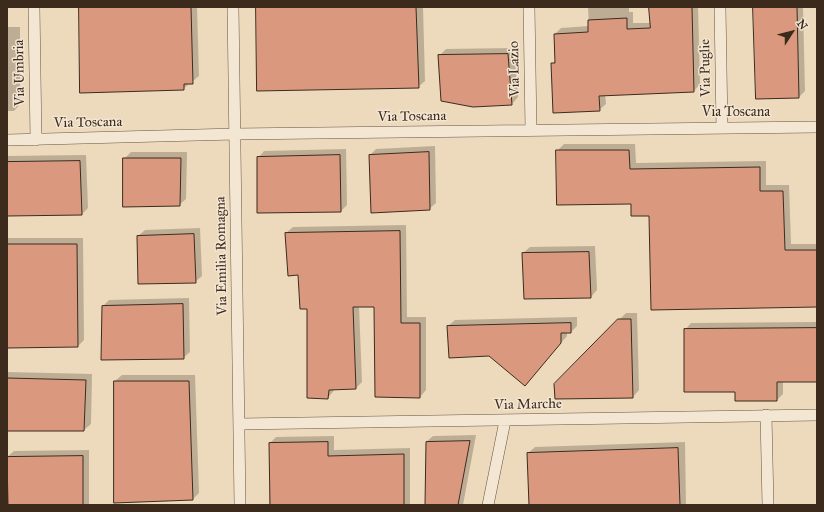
<!DOCTYPE html>
<style>
body{margin:0}
#map{position:relative;width:824px;height:512px;overflow:hidden;background:#edd9bb;font-family:"IM FELL Great Primer",serif}
canvas{display:block}
.frame{position:absolute;inset:0;border:8px solid #3c2b1d;pointer-events:none}
.north{position:absolute;left:772px;top:12px;width:40px;height:40px;-webkit-text-stroke:3px #f3e6d3;paint-order:stroke;rotate:54deg;font-size:11px;font-weight:700;line-height:16px;text-align:center;color:#3c2b1d}
.north::after{content:'';display:block;margin:auto;width:14px;height:18px;background:#3c2b1d;clip-path:polygon(50% 0,100% 100%,50% 72%,0 100%)}
</style>
<div id="map">
<canvas width="824" height="512"></canvas>
<div class="frame"></div>
<div class="north">N</div>
</div>
<script>
const context = document.querySelector('canvas').getContext('2d');
context.lineJoin = 'round';
function fill(path, color) {
  context.fillStyle = color;
  context.fill(path, 'evenodd');
}
function trace(path, color, width, dash) {
  context.strokeStyle = color;
  context.lineWidth = width;
  context.lineCap = dash ? 'butt' : 'round';
  context.setLineDash(dash || []);
  context.stroke(path);
}
function drawText(font, color, halo, rows, align = 'center') {
  context.font = font + ' "IM FELL Great Primer",serif';
  context.lineWidth = 3;
  context.setLineDash([]);
  context.textBaseline = 'middle';
  context.strokeStyle = halo;
  context.fillStyle = color;
  for (const [text, x, y, turn = 0] of rows) {
    context.save();
    context.translate(x, y);
    context.rotate((+turn || 0) * Math.PI / 180);
    context.textAlign = isNaN(turn) ? turn : align;
    if (halo) context.strokeText(text, 0, 0);
    context.fillText(text, 0, 0);
    context.restore();
  }
}
const shadow = new Path2D(`
 M 80,7 L 197,7 L 199,76 L 183,89 Z
 M 257,7 L 423,7 L 425,81 L 418,87 Z
 M 588,7 L 629,7 L 629,12 L 633,12 L 633,23 L 650,23 L 650,7 L 698,7 L 700,84 L 694,91 L 605,94 L 606,104 L 599,110 L 552,64 L 556,59 L 555,34 L 561,28 L 589,26 Z
 M 754,7 L 803,7 L 805,91 L 799,97 L 757,98 Z
 M 7,27 L 20,27 L 20,104 L 14,111 L 7,111 Z
 M 514,48 L 518,97 L 512,104 L 439,56 L 446,49 Z
 M 564,144 L 635,144 L 636,163 L 766,161 L 766,185 L 789,185 L 791,244 L 817,244 L 817,306 L 650,215 L 557,151 Z
 M 435,146 L 436,203 L 429,209 L 370,155 L 376,149 Z
 M 346,149 L 347,205 L 341,211 L 258,158 L 264,151 Z
 M 131,152 L 187,152 L 186,199 L 179,205 L 124,159 Z
 M 86,155 L 88,208 L 82,214 L 7,215 L 7,156 Z
 M 406,225 L 407,317 L 426,317 L 426,390 L 420,397 L 375,306 L 359,306 L 362,382 L 356,388 L 335,389 L 328,398 L 299,274 L 289,274 L 286,233 L 293,227 Z
 M 200,228 L 202,276 L 195,282 L 139,283 L 138,236 L 145,230 Z
 M 7,238 L 83,238 L 84,340 L 78,346 L 7,347 Z
 M 595,246 L 597,290 L 591,297 L 523,253 L 530,247 Z
 M 189,298 L 190,352 L 183,358 L 103,306 L 109,300 Z
 M 626,313 L 637,313 L 639,390 L 633,397 L 555,384 Z
 M 577,317 L 577,326 L 571,332 L 567,332 L 567,336 L 525,385 L 490,355 L 448,326 L 455,320 Z
 M 817,322 L 817,381 L 783,381 L 783,394 L 777,400 L 736,391 L 685,330 L 691,323 Z
 M 7,372 L 92,374 L 91,424 L 84,430 L 7,430 Z
 M 122,375 L 195,375 L 199,493 L 193,499 L 115,381 Z
 M 476,435 L 463,505 L 426,505 L 426,442 L 433,436 Z
 M 334,436 L 334,450 L 410,448 L 410,504 L 269,505 L 270,443 L 276,437 Z
 M 685,442 L 686,505 L 530,505 L 528,453 L 535,447 Z
 M 89,450 L 89,505 L 9,505 L 7,457 L 14,451 Z`);
const building = new Path2D(`
 M 79,7 L 191,7 L 193,84 L 184,84 L 184,90 L 80,93 Z
 M 256,7 L 416,7 L 419,88 L 257,91 Z
 M 649,7 L 692,7 L 694,92 L 599,96 L 600,111 L 553,113 L 551,63 L 555,63 L 554,34 L 588,32 L 588,20 L 627,18 L 627,29 L 650,28 Z
 M 753,7 L 797,7 L 799,98 L 756,99 Z
 M 508,54 L 512,105 L 473,107 L 441,101 L 438,55 Z
 M 556,150 L 629,150 L 630,169 L 760,167 L 760,191 L 783,191 L 785,250 L 817,250 L 817,307 L 651,310 L 649,216 L 631,216 L 631,204 L 557,205 Z
 M 429,152 L 430,210 L 371,213 L 369,155 Z
 M 340,155 L 341,212 L 257,213 L 257,157 Z
 M 123,158 L 181,158 L 180,206 L 123,207 Z
 M 80,161 L 82,215 L 7,216 L 7,162 Z
 M 400,231 L 401,323 L 420,323 L 420,398 L 375,397 L 374,307 L 353,307 L 356,389 L 329,390 L 328,399 L 307,398 L 307,309 L 300,309 L 298,275 L 288,276 L 285,233 Z
 M 194,234 L 196,283 L 138,284 L 137,236 Z
 M 7,244 L 77,244 L 78,347 L 7,348 Z
 M 589,252 L 591,298 L 524,299 L 522,253 Z
 M 183,304 L 184,359 L 101,360 L 102,306 Z
 M 618,319 L 631,319 L 633,398 L 555,399 L 554,384 Z
 M 571,323 L 571,333 L 561,333 L 561,343 L 525,386 L 489,356 L 449,358 L 447,326 Z
 M 817,328 L 817,382 L 777,382 L 777,401 L 735,401 L 735,392 L 684,392 L 684,329 Z
 M 7,378 L 86,380 L 84,431 L 7,431 Z
 M 114,381 L 189,381 L 193,500 L 114,503 Z
 M 470,441 L 458,505 L 425,505 L 426,442 Z
 M 328,442 L 328,456 L 404,454 L 404,505 L 270,505 L 269,443 Z
 M 678,448 L 680,505 L 529,505 L 527,453 Z
 M 83,456 L 83,505 L 8,505 L 7,457 Z`);
const minor = new Path2D(`
 M 34,7 L 36,140
 M 233,7 L 240,505
 M 529,7 L 531,130
 M 720,7 L 722,128
 M 7,140 L 235,134 L 817,127
 M 766,415 L 768,505
 M 239,424 L 817,415
 M 488,505 L 505,421`);
const streetNames = [
 ["Via Puglie",706,68,-91],
 ["Via Lazio",515,69,-91],
 ["Via Umbria",20,73,-91],
 ["Via Toscana",736,113],
 ["Via Toscana",412,117,-1],
 ["Via Toscana",88,123,-1],
 ["Via Emilia Romagna",222,256,-91],
 ["Via Marche",528,405,-1]
];
fill(shadow, '#0003');
fill(building, '#da997e');
trace(building, '#3c2b1d', 1);
trace(minor, '#685644', 12);
trace(minor, '#f3e6d3', 11);
drawText('14px', '#3c2b1d', '#f3e6d3', streetNames);
</script>
